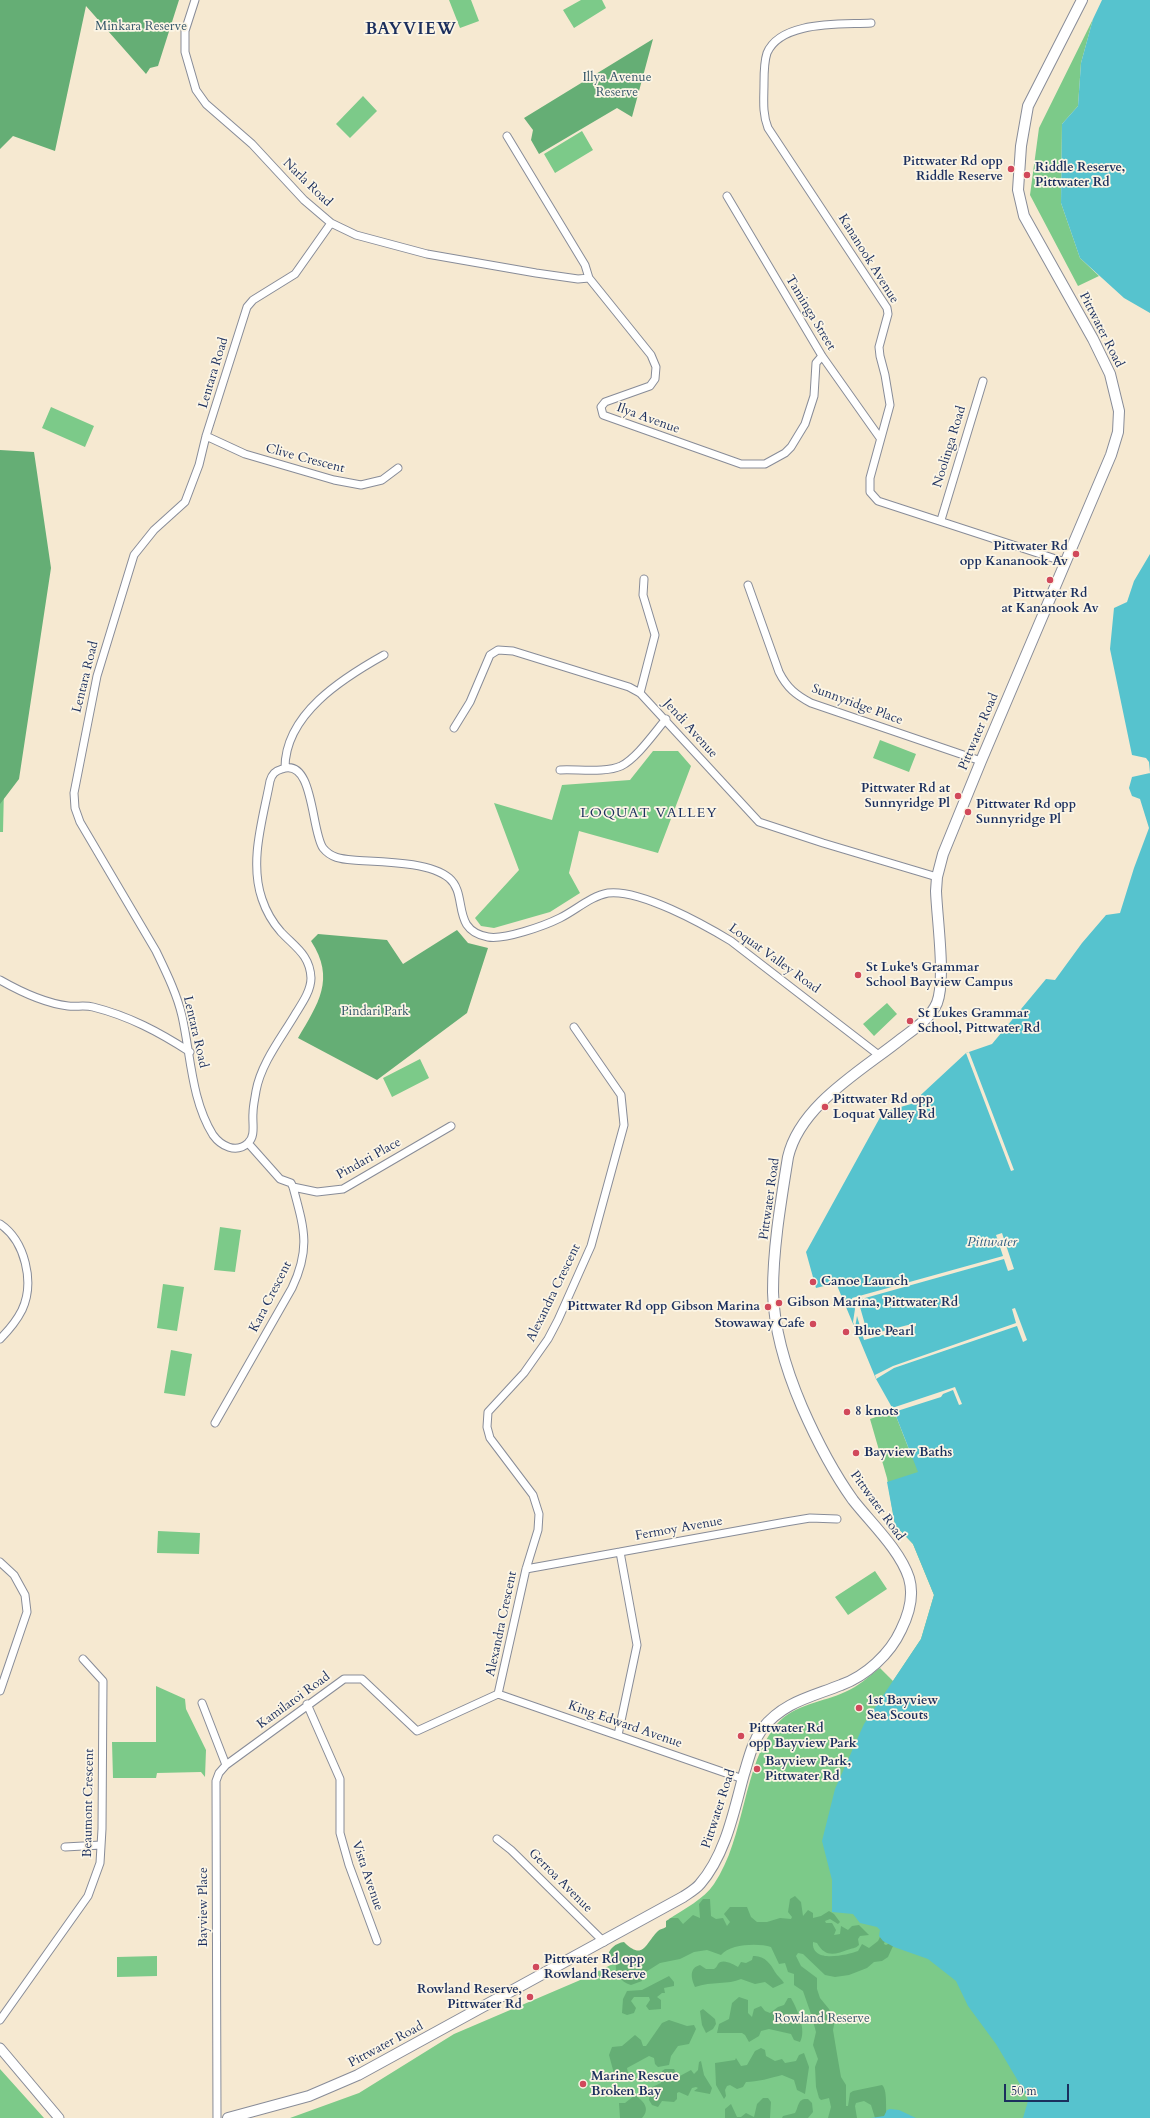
<!DOCTYPE html>
<style>
body{margin:0}
#map{position:relative;width:1150px;height:2118px;overflow:hidden;background:#f6e9d1;font-family:Cardo,serif}
canvas{display:block}
.scale{position:absolute;left:1004px;top:2084px;width:65px;height:18px;box-sizing:border-box;border:2px solid #1b2f5e;border-top:0;padding-left:5px;font-size:12px;line-height:14px;white-space:nowrap;color:#1b2f5e;-webkit-text-stroke:3px #fcf5e5;paint-order:stroke}
</style>
<div id="map">
<canvas width="1150" height="2118"></canvas>
<div class="scale">50 m</div>
</div>
<script>
const context = document.querySelector('canvas').getContext('2d');
context.lineJoin = 'round';
function fill(path, color) {
  context.fillStyle = color;
  context.fill(path, 'evenodd');
}
function trace(path, color, width, dash) {
  context.strokeStyle = color;
  context.lineWidth = width;
  context.lineCap = dash ? 'butt' : 'round';
  context.setLineDash(dash || []);
  context.stroke(path);
}
function drawText(font, color, halo, rows, align = 'center') {
  context.font = font + ' Cardo,serif';
  context.lineWidth = 3.5;
  context.setLineDash([]);
  context.textBaseline = 'middle';
  context.strokeStyle = halo;
  context.fillStyle = color;
  for (const [text, x, y, turn = 0] of rows) {
    context.save();
    context.translate(x, y);
    context.rotate((+turn || 0) * Math.PI / 180);
    context.textAlign = isNaN(turn) ? turn : align;
    if (halo) context.strokeText(text, 0, 0);
    context.fillText(text, 0, 0);
    context.restore();
  }
}
const green = new Path2D(`
 M 449,0 L 471,0 L 479,21 L 460,28 Z
 M 581,0 L 602,0 L 606,8 L 574,28 L 563,10 Z
 M 1093,19 L 1081,63 L 1078,106 L 1062,124 L 1061,203 L 1080,258 L 1099,276 L 1078,286 L 1030,195 L 1039,128 Z
 M 363,96 L 377,111 L 350,138 L 336,124 Z
 M 582,131 L 593,150 L 555,173 L 544,154 Z
 M 51,407 L 94,426 L 85,447 L 42,428 Z
 M 880,740 L 916,754 L 909,772 L 873,758 Z
 M 653,751 L 678,751 L 691,766 L 658,853 L 579,831 L 569,873 L 580,893 L 550,912 L 494,928 L 481,926 L 475,918 L 519,870 L 494,803 L 552,820 L 562,785 L 630,780 Z
 M 0,788 L 4,788 L 3,832 L 0,832 Z
 M 887,1003 L 897,1014 L 874,1036 L 863,1024 Z
 M 420,1059 L 429,1078 L 392,1097 L 383,1078 Z
 M 220,1227 L 241,1230 L 235,1272 L 214,1270 Z
 M 163,1284 L 184,1287 L 177,1331 L 157,1328 Z
 M 171,1350 L 192,1354 L 185,1396 L 164,1393 Z
 M 894,1411 L 910,1452 L 923,1453 L 1076,2118 L 290,2118 L 359,2093 L 454,2034 L 578,1981 L 666,1938 L 678,1935 L 669,1919 C 684,1909 704,1899 714,1884 C 746,1837 742,1766 777,1724 C 794,1704 824,1702 845,1692 C 858,1687 869,1676 880,1668 L 893,1681 L 921,1639 L 934,1595 L 913,1544 L 895,1525 L 887,1478 L 870,1419 Z
 M 158,1531 L 200,1533 L 199,1554 L 157,1553 Z
 M 875,1571 L 887,1589 L 848,1615 L 835,1597 Z
 M 156,1686 L 185,1699 L 186,1709 L 206,1750 L 205,1777 L 201,1772 L 157,1773 L 156,1778 L 113,1778 L 112,1742 L 156,1742 Z
 M 157,1956 L 157,1976 L 117,1977 L 117,1957 Z
 M 0,2069 L 44,2118 L 0,2118 Z`);
const forest = new Path2D(`
 M 0,0 L 179,0 L 158,66 L 150,68 L 146,74 L 86,6 L 55,151 L 13,136 L 0,149 Z
 M 653,39 L 632,117 L 617,108 L 539,154 L 531,140 L 533,130 L 524,118 Z
 M 0,450 L 34,452 L 51,568 L 19,779 L 0,804 Z
 M 457,930 L 468,943 L 488,948 L 467,1013 L 377,1080 L 298,1038 C 318,1004 336,979 311,941 L 318,934 L 387,940 L 403,964 Z
 M 795,1896 L 801,1902 L 803,1916 L 808,1910 L 813,1913 L 813,1918 L 821,1916 L 829,1911 L 834,1914 L 840,1922 L 838,1924 L 830,1919 L 825,1921 L 826,1923 L 832,1923 L 836,1930 L 834,1935 L 840,1934 L 841,1926 L 848,1930 L 852,1926 L 859,1925 L 869,1935 L 860,1936 L 858,1939 L 859,1945 C 855,1949 852,1948 847,1950 C 834,1955 825,1957 817,1943 L 813,1942 C 811,1964 847,1955 858,1951 L 862,1944 L 869,1948 L 878,1941 L 881,1935 L 885,1940 L 884,1944 L 886,1945 L 890,1943 L 893,1946 L 888,1957 L 882,1961 L 874,1962 L 867,1968 L 849,1975 L 835,1977 L 825,1975 L 803,1954 L 798,1953 L 796,1956 L 801,1966 L 817,1978 L 817,1989 L 820,1998 L 829,2009 L 835,2020 L 833,2030 L 837,2054 L 841,2077 L 846,2085 L 846,2106 L 848,2106 L 850,2093 L 853,2091 L 882,2085 C 888,2090 885,2109 887,2118 L 875,2118 L 871,2105 L 864,2101 L 856,2103 L 855,2106 L 857,2118 L 828,2118 L 831,2107 L 829,2098 L 821,2100 L 819,2098 L 816,2087 L 815,2067 L 818,2059 L 813,2045 L 816,2032 L 811,2014 L 803,1991 L 794,1985 L 794,1974 L 788,1972 L 785,1963 L 779,1964 L 771,1947 C 758,1943 730,1944 721,1955 L 707,1950 L 694,1952 L 680,1959 L 660,1963 L 641,1975 L 642,1981 L 631,1985 C 620,1982 613,1971 617,1960 L 614,1957 L 609,1959 L 608,1957 C 608,1949 616,1943 624,1942 C 644,1962 646,1942 658,1931 C 660,1929 663,1929 666,1927 L 666,1921 L 671,1918 L 678,1918 L 683,1924 L 693,1915 L 700,1918 L 699,1904 L 703,1899 L 710,1899 L 711,1916 L 716,1919 L 723,1918 L 727,1926 L 730,1922 L 724,1914 L 730,1907 L 747,1907 L 751,1917 L 757,1922 L 767,1922 L 780,1918 L 791,1919 L 792,1917 L 788,1912 L 790,1899 Z
 M 753,1956 C 764,1955 771,1964 775,1972 C 777,1976 782,1979 784,1983 L 773,1988 L 765,1982 L 755,1984 L 741,1979 C 728,1985 712,1981 695,1987 C 691,1978 689,1968 700,1965 L 706,1969 L 714,1969 C 716,1968 717,1966 718,1964 C 723,1958 734,1965 738,1967 L 741,1962 L 746,1963 L 752,1960 Z
 M 669,1976 L 674,1982 L 674,1986 L 664,1988 L 665,1993 L 662,1993 L 657,1997 L 661,2000 L 661,2009 L 649,2010 L 646,2006 L 650,2000 L 649,1997 L 634,1997 L 631,2001 L 636,2008 L 634,2013 L 627,2015 L 622,2013 L 623,1999 L 627,1991 L 642,1990 Z
 M 739,1997 L 748,2000 L 748,2013 L 752,2017 L 754,2009 L 761,2006 L 765,2011 L 770,2013 L 778,2007 L 784,2005 L 788,1998 L 791,1998 C 797,2009 807,2030 800,2042 L 794,2040 L 791,2034 L 769,2029 L 761,2031 L 759,2036 L 749,2042 L 745,2035 L 742,2033 L 717,2033 L 719,2024 L 729,2019 L 732,2003 Z
 M 703,2009 L 715,2019 L 716,2024 L 713,2029 L 706,2033 L 702,2025 L 700,2011 Z
 M 669,2020 L 687,2026 L 694,2025 L 696,2029 L 689,2044 L 678,2046 L 671,2056 L 669,2065 L 658,2067 L 655,2064 L 654,2058 L 649,2056 L 627,2068 L 629,2079 L 622,2082 L 616,2081 L 609,2055 L 612,2047 L 622,2046 L 635,2035 L 641,2040 L 643,2046 L 646,2046 L 662,2023 Z
 M 761,2048 L 765,2050 L 766,2056 L 775,2061 L 782,2059 L 785,2063 L 796,2061 L 799,2055 L 804,2053 L 809,2067 L 805,2094 L 797,2090 L 794,2080 L 782,2075 C 771,2078 757,2082 746,2082 L 743,2087 L 737,2089 L 730,2085 L 727,2086 L 725,2090 L 726,2096 L 724,2099 L 716,2085 L 715,2063 L 735,2060 L 736,2058 L 741,2066 L 747,2065 L 755,2051 Z
 M 701,2061 L 704,2075 L 712,2088 L 710,2094 L 694,2091 L 698,2088 L 696,2087 L 692,2088 L 688,2096 L 679,2092 L 677,2093 L 677,2099 L 674,2102 L 662,2101 L 658,2107 L 652,2105 L 649,2100 L 650,2088 L 661,2083 L 662,2071 L 665,2069 L 674,2069 L 678,2077 L 691,2070 L 694,2074 L 698,2070 L 699,2062 Z
 M 635,2095 C 643,2101 651,2108 642,2118 L 620,2118 L 619,2103 L 625,2103 Z
 M 763,2098 L 768,2098 L 771,2102 L 770,2118 L 725,2118 L 725,2109 L 731,2104 L 737,2117 L 741,2117 L 746,2113 L 754,2117 L 757,2104 Z
 M 808,2099 L 812,2103 L 813,2112 L 808,2118 L 782,2118 L 783,2116 L 795,2113 C 799,2107 797,2098 808,2099 Z`);
const water = new Path2D(`
 M 1102,0 L 1150,0 L 1150,313 L 1124,298 L 1080,258 L 1061,203 L 1062,124 L 1078,106 L 1081,63 L 1093,19 Z
 M 1150,554 L 1150,2118 L 1023,2118 L 1028,2101 L 1027,2096 L 996,2044 L 968,2006 L 956,1981 L 928,1959 L 894,1947 L 883,1941 L 879,1936 L 880,1930 L 877,1927 L 860,1923 L 853,1914 L 832,1912 L 832,1880 L 822,1841 L 835,1789 L 864,1724 L 921,1639 L 934,1595 L 913,1544 L 895,1525 L 887,1482 L 918,1472 L 894,1411 L 876,1379 L 836,1283 L 816,1288 L 806,1252 L 883,1112 L 911,1104 L 966,1053 L 992,1044 L 1046,979 L 1055,980 L 1082,943 L 1106,915 L 1120,913 L 1134,868 L 1149,828 L 1140,799 L 1132,796 L 1129,788 L 1132,777 L 1150,773 L 1149,762 L 1146,758 L 1132,755 L 1110,649 L 1114,608 L 1127,602 L 1134,581 Z
 M 890,2109 L 899,2110 L 916,2118 L 871,2118 L 884,2116 L 887,2110 Z`);
const pier = new Path2D(`
 M 969,1052 L 1014,1170 L 1011,1171 L 966,1053 Z
 M 1002,1233 L 1014,1269 L 1008,1271 L 1004,1259 L 858,1300 L 868,1335 L 916,1323 L 916,1326 L 864,1340 L 857,1316 L 855,1328 L 853,1322 L 855,1309 L 852,1298 L 1003,1256 L 996,1235 Z
 M 1015,1308 L 1027,1340 L 1023,1342 L 1017,1326 L 894,1368 L 876,1379 L 875,1375 L 893,1366 L 1016,1323 L 1012,1309 Z
 M 955,1387 L 962,1404 L 959,1405 L 953,1390 L 943,1394 L 941,1397 L 894,1412 L 892,1408 Z`);
const minor = new Path2D(`
 M 195,0 L 185,31 L 185,52 L 196,90 L 206,104 L 252,144 L 304,200 L 331,223 L 356,235 L 427,254 L 536,273 L 578,279 L 589,278
 M 871,23 C 842,25 781,20 767,53 C 764,62 764,73 764,83 C 764,98 762,113 768,128 L 887,308 L 888,314 L 879,347 L 880,356 L 885,375 L 890,405 L 870,478 L 870,492 L 878,501 L 1065,562
 M 507,136 L 585,265 L 589,278 L 651,355 L 656,367 L 655,379 L 650,386 L 605,402 L 601,407 L 603,415 L 741,464 L 765,464 L 785,453 L 791,447 L 805,424 L 814,396 L 816,363 L 822,356
 M 727,196 L 822,356 L 880,438
 M 331,223 L 295,274 L 253,300 L 247,307 L 206,436 L 199,465 L 185,502 L 154,530 L 134,555 L 97,676 L 74,793 L 75,808 L 80,822 L 156,951 C 166,972 177,994 182,1016 C 191,1056 191,1099 213,1135 C 221,1146 236,1154 248,1143 C 256,1136 252,1123 253,1113 C 253,1106 255,1098 256,1091 C 261,1063 282,1037 296,1013 C 303,1002 311,990 311,978 C 310,955 295,947 281,932 C 273,923 266,911 262,899 C 249,861 263,819 270,781 C 272,774 275,771 282,769 C 314,757 311,831 323,848 C 331,858 341,859 353,860 C 379,862 429,861 449,878 C 469,895 450,930 488,937 C 504,940 544,926 560,918 C 576,910 591,896 608,893 C 640,889 703,924 731,941 L 880,1056
 M 206,436 L 245,454 L 334,480 L 361,485 L 382,480 L 398,468
 M 941,520 L 983,381
 M 748,585 L 779,672 C 787,688 796,695 811,703 L 981,761
 M 640,693 L 655,635 L 643,595 L 644,579
 M 454,728 L 470,702 L 490,655 L 498,650 L 513,651 L 629,687 L 640,693 L 759,822 L 823,843 L 937,877
 M 285,768 C 285,714 343,678 384,655
 M 560,770 C 577,769 606,773 621,766 C 637,758 654,733 666,719
 M 0,980 C 21,992 44,1003 68,1006 C 76,1007 85,1005 93,1007 C 129,1016 159,1032 190,1052
 M 293,1187 L 317,1192 L 343,1189 L 451,1126
 M 0,1224 C 25,1241 35,1282 22,1310 C 16,1322 9,1330 0,1339
 M 215,1423 L 292,1288 C 311,1248 304,1228 293,1187 L 291,1183 L 280,1179 L 248,1143
 M 0,1562 L 14,1575 L 25,1595 L 27,1612 L 0,1691
 M 526,1569 L 786,1522 L 810,1518 L 837,1519
 M 498,1694 L 526,1569 L 538,1530 L 539,1514 L 533,1495 L 490,1438 L 487,1427 L 488,1412 L 524,1373 L 548,1339 L 558,1320 L 591,1246 L 624,1125 L 621,1095 L 574,1027
 M 498,1694 L 743,1779
 M 202,1703 L 226,1765 L 219,1773 L 216,1781 L 217,2118
 M 307,1704 L 340,1779 L 340,1833 L 349,1865 L 377,1941
 M 618,1735 L 637,1645 L 620,1552
 M 226,1765 L 344,1679 L 362,1679 L 417,1731 L 498,1694
 M 497,1839 L 511,1850 L 604,1942
 M 65,1847 L 101,1845
 M 0,2020 L 88,1896 L 100,1863 L 102,1829 L 103,1681 L 83,1659`);
const tertiary = new Path2D(`
 M 0,2048 L 59,2118`);
const secondary = new Path2D(`
 M 228,2118 L 309,2096 L 358,2075 L 683,1897 C 689,1893 696,1889 700,1884 C 726,1854 734,1810 744,1774 C 749,1758 752,1743 762,1729 C 783,1702 811,1697 841,1685 C 866,1676 890,1654 901,1630 C 909,1614 914,1595 909,1578 C 900,1550 871,1523 853,1500 C 833,1472 816,1439 802,1407 C 787,1372 774,1331 773,1292 C 773,1247 781,1201 788,1157 C 800,1105 861,1071 901,1039 C 914,1029 930,1019 937,1003 C 946,979 937,919 936,891 L 937,877 L 943,854 L 981,761 L 1111,455 L 1118,432 L 1119,411 L 1110,374 L 1093,339 L 1024,216 L 1018,190 L 1021,146 L 1028,106 L 1082,0`);
const markers = [
 [1011,169,4,"#d1495b"],
 [1027,175,4,"#d1495b"],
 [1076,554,4,"#d1495b"],
 [1050,580,4,"#d1495b"],
 [958,796,4,"#d1495b"],
 [968,812,4,"#d1495b"],
 [858,975,4,"#d1495b"],
 [910,1021,4,"#d1495b"],
 [825,1107,4,"#d1495b"],
 [813,1282,4,"#d1495b"],
 [779,1303,4,"#d1495b"],
 [768,1307,4,"#d1495b"],
 [813,1324,4,"#d1495b"],
 [846,1332,4,"#d1495b"],
 [847,1412,4,"#d1495b"],
 [856,1453,4,"#d1495b"],
 [859,1708,4,"#d1495b"],
 [741,1736,4,"#d1495b"],
 [757,1769,4,"#d1495b"],
 [536,1967,4,"#d1495b"],
 [530,1997,4,"#d1495b"],
 [583,2084,4,"#d1495b"]
];
const parkNames = [
 ["Minkara Reserve",141,27],
 ["Illya Avenue",617,78],
 ["Reserve",617,93],
 ["Pindari Park",375,1012],
 ["Rowland Reserve",822,2019]
];
const poiNames = [
 ["Pittwater Rd opp",1003,162,"right"],
 ["Riddle Reserve",1003,177,"right"],
 ["Riddle Reserve,",1035,168],
 ["Pittwater Rd",1035,183],
 ["Pittwater Rd",1068,547,"right"],
 ["opp Kananook Av",1068,562,"right"],
 ["Pittwater Rd",1050,594,"center"],
 ["at Kananook Av",1050,609,"center"],
 ["Pittwater Rd at",950,789,"right"],
 ["Sunnyridge Pl",950,804,"right"],
 ["Pittwater Rd opp",976,805],
 ["Sunnyridge Pl",976,820],
 ["St Luke's Grammar",866,968],
 ["School Bayview Campus",866,983],
 ["St Lukes Grammar",918,1014],
 ["School, Pittwater Rd",918,1029],
 ["Pittwater Rd opp",833,1100],
 ["Loquat Valley Rd",833,1115],
 ["Canoe Launch",821,1282],
 ["Gibson Marina, Pittwater Rd",787,1303],
 ["Pittwater Rd opp Gibson Marina",760,1307,"right"],
 ["Stowaway Cafe",805,1324,"right"],
 ["Blue Pearl",854,1332],
 ["8 knots",855,1412],
 ["Bayview Baths",864,1453],
 ["1st Bayview",867,1701],
 ["Sea Scouts",867,1716],
 ["Pittwater Rd",749,1729],
 ["opp Bayview Park",749,1744],
 ["Bayview Park,",765,1762],
 ["Pittwater Rd",765,1777],
 ["Pittwater Rd opp",544,1960],
 ["Rowland Reserve",544,1975],
 ["Rowland Reserve,",522,1990,"right"],
 ["Pittwater Rd",522,2005,"right"],
 ["Marine Rescue",591,2077],
 ["Broken Bay",591,2092]
];
const streetNames = [
 ["Narla Road",307,183,44],
 ["Kananook Avenue",868,259,58],
 ["Taminga Street",810,313,59],
 ["Pittwater Road",1101,330,63],
 ["Lentara Road",214,373,-73],
 ["Ilya Avenue",648,419,20],
 ["Noolinga Road",950,447,-73],
 ["Clive Crescent",305,459,15],
 ["Lentara Road",86,677,-76],
 ["Sunnyridge Place",857,705,20],
 ["Jendi Avenue",690,729,48],
 ["Pittwater Road",979,732,-67],
 ["Loquat Valley Road",774,959,36],
 ["Lentara Road",195,1032,77],
 ["Pindari Place",369,1159,-29],
 ["Pittwater Road",770,1199,-82],
 ["Alexandra Crescent",554,1293,-64],
 ["Kara Crescent",271,1297,-63],
 ["Pittwater Road",877,1506,54],
 ["Fermoy Avenue",679,1529,-10],
 ["Alexandra Crescent",502,1624,-78],
 ["Kamilaroi Road",294,1701,-36],
 ["King Edward Avenue",625,1725,19],
 ["Beaumont Crescent",89,1803,-89],
 ["Pittwater Road",719,1809,-72],
 ["Vista Avenue",367,1876,71],
 ["Gerroa Avenue",560,1881,45],
 ["Bayview Place",204,1907,-90],
 ["Pittwater Road",386,2045,-28]
];
const neighbourhoodNames = [
 ["LOQUAT VALLEY",649,814]
];
const waterNames = [
 ["Pittwater",992,1243]
];
const districtNames = [
 ["BAYVIEW",411,30]
];
fill(green, '#7cca89');
fill(forest, '#65ae75');
fill(water, '#56c3ce');
fill(pier, '#f6e9d1');
trace(minor, '#888c98', 9);
trace(tertiary, '#888c98', 11);
trace(secondary, '#888c98', 12);
trace(minor, '#fff', 7);
trace(tertiary, '#fff', 9);
trace(secondary, '#fff', 10);
for (const [x, y, r, color] of markers) {
  const dot = new Path2D();
  dot.arc(x, y, r, 0, 2 * Math.PI);
  context.fillStyle = color;
  context.fill(dot);
  trace(dot, '#fcf5e5', 1.5);
}
drawText('13px', '#335669', '#fcf5e5', parkNames);
drawText('bold 13px', '#1b2f5e', '#fcf5e5', poiNames, 'left');
drawText('13px', '#1b2f5e', '#fcf5e5', streetNames);
context.letterSpacing = '1px';
drawText('14px', '#1b2f5e', '#fcf5e5', neighbourhoodNames);
context.letterSpacing = '0px';
drawText('italic 14px', '#2d5b80', '#fcf5e5', waterNames);
context.letterSpacing = '1px';
drawText('bold 17px', '#1b2f5e', '#fcf5e5', districtNames);
context.letterSpacing = '0px';
</script>
